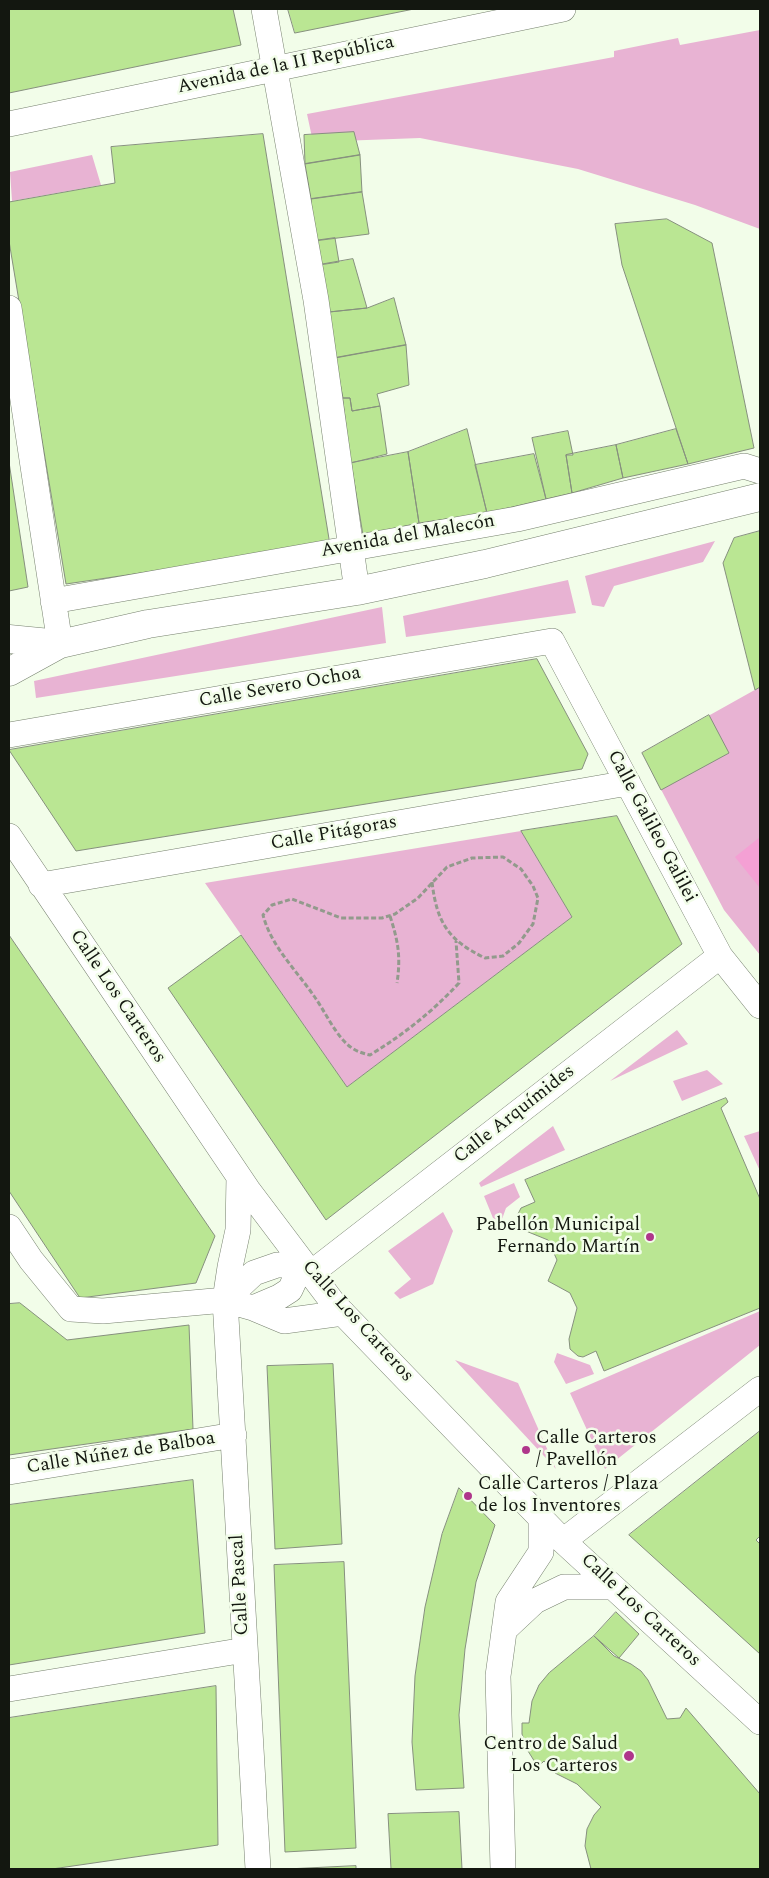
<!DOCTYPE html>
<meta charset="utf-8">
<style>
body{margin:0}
#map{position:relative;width:769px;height:1878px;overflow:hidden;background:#f2fde9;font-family:Spectral,serif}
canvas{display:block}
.frame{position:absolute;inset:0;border:10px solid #131710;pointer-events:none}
</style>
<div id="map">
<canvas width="769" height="1878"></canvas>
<div class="frame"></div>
</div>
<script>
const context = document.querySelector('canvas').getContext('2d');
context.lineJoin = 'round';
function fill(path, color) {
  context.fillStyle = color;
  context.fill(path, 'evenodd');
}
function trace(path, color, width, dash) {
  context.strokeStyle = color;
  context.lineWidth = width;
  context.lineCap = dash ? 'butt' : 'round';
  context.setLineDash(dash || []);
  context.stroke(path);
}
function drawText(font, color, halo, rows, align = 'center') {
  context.font = font + ' Spectral,serif';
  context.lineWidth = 5;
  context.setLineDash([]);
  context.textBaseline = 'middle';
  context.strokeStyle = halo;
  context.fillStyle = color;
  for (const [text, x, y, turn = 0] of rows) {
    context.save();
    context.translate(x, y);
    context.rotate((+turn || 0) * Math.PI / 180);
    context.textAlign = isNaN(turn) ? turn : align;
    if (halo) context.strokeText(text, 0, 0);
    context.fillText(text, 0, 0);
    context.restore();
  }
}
const green = new Path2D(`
 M 760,30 L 760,229 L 695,205 L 578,169 L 420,138 L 313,142 L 307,114 L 614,57 L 614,51 L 678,38 L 680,45 Z
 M 92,155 L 101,185 L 12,201 L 10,172 Z
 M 715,541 L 703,562 L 614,586 L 604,607 L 592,605 L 585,576 Z
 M 568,580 L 576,613 L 406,637 L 403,616 Z
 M 382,607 L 386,643 L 36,698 L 34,681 Z
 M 760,687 L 760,955 L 724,910 L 642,753 Z
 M 521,831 L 572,917 L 347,1087 L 205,883 Z
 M 677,1030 L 688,1044 L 610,1081 Z
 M 707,1070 L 723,1084 L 682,1101 L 673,1081 Z
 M 553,1126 L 565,1150 L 481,1187 L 479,1183 Z
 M 760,1131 L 760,1171 L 744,1136 Z
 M 514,1183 L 520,1197 L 506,1208 L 501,1222 L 493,1218 L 484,1196 Z
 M 443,1212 L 453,1231 L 433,1284 L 400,1299 L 394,1293 L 411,1279 L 388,1251 Z
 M 760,1311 L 760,1345 L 605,1469 L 570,1393 Z
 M 557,1353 L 590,1365 L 594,1374 L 566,1384 L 554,1362 Z
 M 455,1360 L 518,1383 L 556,1469 Z`);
const water = new Path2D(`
 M 760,837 L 760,888 L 735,857 Z`);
const building = new Path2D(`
 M 9,9 L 233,9 L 241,45 L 9,93 Z
 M 288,9 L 414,9 L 295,33 Z
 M 354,132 L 360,155 L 305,164 L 304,135 Z
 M 263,134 L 330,545 L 66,584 L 9,241 L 9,202 L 115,183 L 111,147 Z
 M 360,155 L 362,192 L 311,199 L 305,164 Z
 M 362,192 L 369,234 L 314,241 L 311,199 Z
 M 667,219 L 712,243 L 754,448 L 688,464 L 622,265 L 615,224 Z
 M 335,238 L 339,262 L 319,265 L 314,241 Z
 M 353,259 L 367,308 L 329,312 L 319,265 Z
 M 394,298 L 406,345 L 335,358 L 329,312 L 367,308 Z
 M 406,345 L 409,385 L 377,394 L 380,406 L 352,411 L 350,398 L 343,398 L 335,358 Z
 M 343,398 L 350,398 L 352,411 L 380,406 L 387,454 L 351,463 Z
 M 467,429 L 487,513 L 419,523 L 408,452 Z
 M 676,429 L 688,464 L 623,478 L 616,445 Z
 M 568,431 L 573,455 L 566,455 L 572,493 L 546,499 L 532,438 Z
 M 616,445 L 623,478 L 572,493 L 566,455 Z
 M 408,452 L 419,523 L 363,535 L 351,463 Z
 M 534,454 L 546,499 L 487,513 L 475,465 Z
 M 9,462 L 28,587 L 9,591 Z
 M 760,531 L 760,687 L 755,690 L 723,563 L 734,538 Z
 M 537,659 L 588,754 L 582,769 L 76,851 L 9,750 Z
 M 709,715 L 729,753 L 661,790 L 642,753 Z
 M 617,816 L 682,944 L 326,1220 L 168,988 L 241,935 L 347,1087 L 572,917 L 521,831 Z
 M 9,935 L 215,1236 L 196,1283 L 80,1298 L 9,1191 Z
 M 726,1098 L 728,1102 L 721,1108 L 760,1199 L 760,1308 L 604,1371 L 596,1351 L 583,1357 L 578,1356 L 570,1349 L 569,1339 L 577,1308 L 570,1293 L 548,1281 L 557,1260 L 548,1240 L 521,1229 L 516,1223 L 517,1216 L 521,1208 L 535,1202 L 525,1180 Z
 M 20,1303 L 67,1340 L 189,1325 L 193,1429 L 9,1455 L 9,1304 Z
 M 333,1364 L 342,1544 L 275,1549 L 267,1366 Z
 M 760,1431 L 760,1536 L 756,1540 L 760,1544 L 760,1654 L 629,1535 Z
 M 193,1480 L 205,1633 L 9,1665 L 9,1505 Z
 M 459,1488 L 495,1525 L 476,1582 L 465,1649 L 459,1715 L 464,1788 L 416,1790 L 412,1742 L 415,1676 L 425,1607 L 442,1534 Z
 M 344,1562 L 356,1848 L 285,1852 L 274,1565 Z
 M 616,1612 L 639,1634 L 619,1658 L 594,1636 Z
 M 594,1636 L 614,1656 L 631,1664 L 641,1671 L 648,1680 L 667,1719 L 680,1718 L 686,1708 L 760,1794 L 760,1869 L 591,1869 L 585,1846 L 587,1829 L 594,1815 L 601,1807 L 577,1784 L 555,1773 L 544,1761 L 538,1767 L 528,1751 L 522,1734 L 522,1723 L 529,1723 L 532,1701 L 539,1685 L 549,1673 Z
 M 216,1686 L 218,1845 L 52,1869 L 9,1869 L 9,1718 Z
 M 459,1812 L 462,1869 L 391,1869 L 388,1814 Z
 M 356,1866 L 356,1869 L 287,1869 Z`);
const path = new Path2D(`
 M 432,882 C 437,923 448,940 485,958 L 503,956 L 519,943 L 533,924 L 538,898 L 533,886 L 521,869 L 503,857 L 472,858 L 447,867 L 418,898 L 395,914 L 382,918 L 341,918 L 292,899 L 272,905 L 263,915 C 271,946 296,970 314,996 C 324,1010 332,1028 344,1041 C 351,1049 360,1053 370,1055 C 404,1034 431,1013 459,983 L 456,941
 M 390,916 C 398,941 401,956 397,983`);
const minor = new Path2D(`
 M 264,9 L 316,300 L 357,591
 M 9,124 L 563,9
 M 9,308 L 60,644
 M 53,601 L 517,519 L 744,466 L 760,471
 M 9,735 L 552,641 L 720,956 L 760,1006
 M 9,836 L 248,1190 L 334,1304 L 563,1541 L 760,1722
 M 41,885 L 628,783
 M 239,1177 L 238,1230 L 230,1267 L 225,1300 L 258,1869
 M 9,1227 L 31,1260 L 71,1309 L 103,1311 L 225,1300 L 253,1308 L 284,1321 L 343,1313
 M 310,1274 L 720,956
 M 225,1300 L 254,1273 L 277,1265 L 302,1264 L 290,1290 L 279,1297 L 253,1308
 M 9,1472 L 234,1435
 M 563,1541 L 760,1389
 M 504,1630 L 535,1601 L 564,1587 L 613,1587
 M 9,1689 L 245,1650
 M 503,1869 L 498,1676 L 508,1602 L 541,1552 L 541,1518`);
const secondary = new Path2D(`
 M 9,639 L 60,644
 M 9,672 L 60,644 L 148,624 L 357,591 L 485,564 L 760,497`);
const markers = [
 [650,1237,5,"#af368b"],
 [526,1450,5,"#af368b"],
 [468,1496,5,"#af368b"],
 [629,1756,6,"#af368b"]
];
const streetNames = [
 ["Avenida de la II República",286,66,-12],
 ["Avenida del Malecón",408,537,-10],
 ["Calle Severo Ochoa",280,688,-10],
 ["Calle Galileo Galilei",651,827,62],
 ["Calle Pitágoras",334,834,-10],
 ["Calle Los Carteros",117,997,56],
 ["Calle Arquímides",515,1115,-38],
 ["Calle Los Carteros",357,1322,48],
 ["Calle Núñez de Balboa",121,1454,-9],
 ["Calle Pascal",241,1585,-93],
 ["Calle Los Carteros",640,1611,43]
];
const poiNames = [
 ["Pabellón Municipal",640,1226],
 ["Fernando Martín",640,1248],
 ["Calle Carteros",536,1439,"left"],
 ["/ Pavellón",536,1461,"left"],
 ["Calle Carteros / Plaza",478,1485,"left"],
 ["de los Inventores",478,1507,"left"],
 ["Centro de Salud",618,1745],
 ["Los Carteros",618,1767]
];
fill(green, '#e8b3d3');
fill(water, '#f4a0d4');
fill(building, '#bae693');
trace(building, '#86907e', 1);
trace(minor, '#76806e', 26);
trace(secondary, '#76806e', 29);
trace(path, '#929a8c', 3, [5, 2.5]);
trace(minor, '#fff', 25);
trace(secondary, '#fff', 28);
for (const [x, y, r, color] of markers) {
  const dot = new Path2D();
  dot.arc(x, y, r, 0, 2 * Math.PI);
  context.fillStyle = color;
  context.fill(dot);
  trace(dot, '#f2fde9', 2);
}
drawText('19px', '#131710', '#f2fde9', streetNames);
drawText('19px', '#131710', '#f2fde9', poiNames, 'right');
</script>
